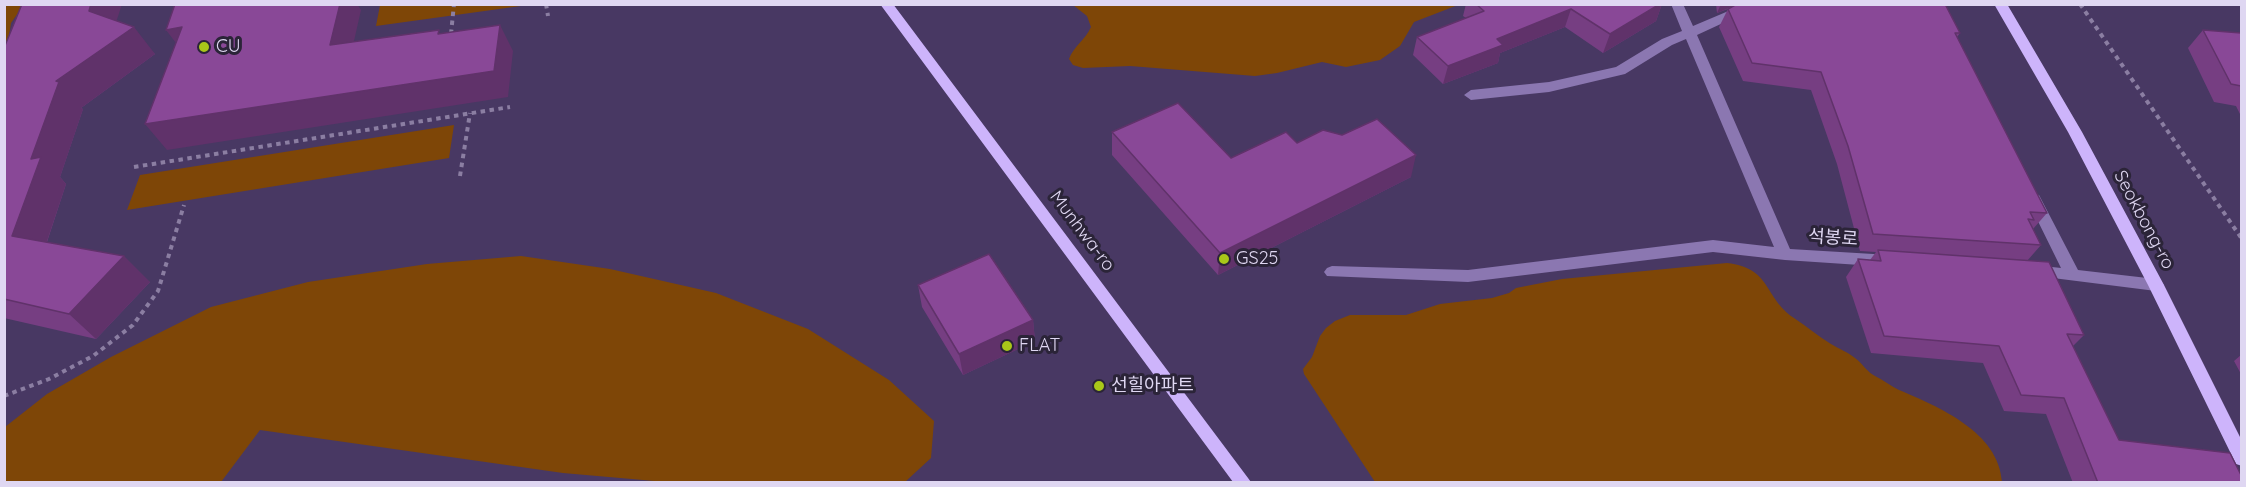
<!DOCTYPE html>
<meta charset="utf-8">
<style>
body{margin:0}
#map{position:relative;width:2246px;height:487px;overflow:hidden;background:#483863;font-family:Quicksand,sans-serif}
canvas{display:block}
.frame{position:absolute;inset:0;border:6px solid #dfd7f2;pointer-events:none}
</style>
<div id="map">
<canvas width="2246" height="487"></canvas>
<div class="frame"></div>
</div>
<script>
const context = document.querySelector('canvas').getContext('2d');
context.lineJoin = 'round';
function fill(path, color) {
  context.fillStyle = color;
  context.fill(path, 'evenodd');
}
function trace(path, color, width, dash) {
  context.strokeStyle = color;
  context.lineWidth = width;
  context.lineCap = dash ? 'butt' : 'round';
  context.setLineDash(dash || []);
  context.stroke(path);
}
function drawText(font, color, halo, rows, align = 'center') {
  context.font = font + ' Quicksand,"Noto Sans KR",sans-serif';
  context.lineWidth = 6;
  context.setLineDash([]);
  context.textBaseline = 'middle';
  context.strokeStyle = halo;
  context.fillStyle = color;
  for (const [text, x, y, turn = 0] of rows) {
    context.save();
    context.translate(x, y);
    context.rotate((+turn || 0) * Math.PI / 180);
    context.textAlign = isNaN(turn) ? turn : align;
    if (halo) context.strokeText(text, 0, 0);
    context.fillText(text, 0, 0);
    context.restore();
  }
}
const green = new Path2D(`
 M 5,5 L 23,6 L 11,23 L 5,61 Z
 M 380,5 L 380,4 L 528,5 L 376,26 Z
 M 1073,5 L 1458,5 L 1414,22 L 1400,46 L 1380,60 L 1346,67 L 1322,62 L 1277,73 L 1255,76 L 1130,66 L 1083,68 L 1073,65 L 1069,59 C 1073,47 1086,39 1091,27 L 1087,16 Z
 M 454,125 L 449,158 L 127,210 L 140,175 Z
 M 521,256 L 610,269 L 716,293 L 808,329 L 889,380 L 934,421 L 931,458 L 905,482 L 666,482 L 563,473 L 260,430 L 221,482 L 5,482 L 5,427 L 47,394 L 111,357 L 211,307 L 308,282 L 427,264 Z
 M 1727,263 C 1772,268 1763,297 1794,318 C 1806,326 1818,336 1831,344 C 1839,349 1848,352 1855,358 C 1862,363 1867,372 1875,376 C 1883,380 1891,386 1899,390 C 1939,407 1999,432 2002,482 L 1375,482 L 1304,374 L 1303,369 L 1312,357 L 1320,336 L 1326,328 L 1335,321 L 1350,315 L 1406,315 L 1440,304 L 1492,298 L 1509,293 L 1516,288 L 1562,279 Z`);
const path = new Path2D(`
 M 546,4 L 548,16
 M 2080,4 L 2242,239
 M 451,34 L 454,4
 M 134,167 L 510,107
 M 460,176 L 470,113
 M 4,396 L 49,379 L 93,356 L 133,325 L 158,291 L 184,205`);
const minor = new Path2D(`
 M 1671,4 L 1683,4 L 1693,26 L 1745,4 L 1764,4 L 1697,35 L 1790,249 L 1890,255 L 1895,257 L 1898,261 L 1895,265 L 1890,267 L 1785,260 L 1713,252 L 1468,282 L 1327,276 L 1324,272 L 1327,268 L 1332,266 L 1468,270 L 1713,240 L 1774,247 L 1686,39 L 1672,45 L 1625,74 L 1549,92 L 1471,100 L 1464,95 L 1471,90 L 1549,82 L 1616,67 L 1662,39 L 1682,31 Z
 M 2034,194 L 2039,195 L 2078,270 L 2156,279 L 2161,281 L 2164,285 L 2161,289 L 2156,291 L 2029,275 L 2026,271 L 2029,267 L 2034,265 L 2061,268 L 2027,199 Z`);
const major = new Path2D(`
 M 880,4 L 893,4 L 1251,482 L 1233,482 Z
 M 1994,4 L 2007,4 L 2082,132 L 2164,285 L 2242,441 L 2242,466 L 2236,464 L 2148,285 L 2068,132 Z`);
const wall = new Path2D(`
 M 1466,4 L 1662,4 L 1656,21 L 1603,53 L 1565,27 L 1500,53 L 1498,63 L 1443,84 L 1413,55 L 1417,37 L 1466,18 L 1463,16 Z
 M 1716,4 L 1945,4 L 1960,33 L 1957,37 L 2047,213 L 2033,229 L 2041,245 L 2027,261 L 2084,335 L 2073,346 L 2119,440 L 2241,483 L 2073,483 L 2046,414 L 2004,411 L 1983,363 L 1871,353 L 1846,277 L 1858,259 L 1870,260 L 1876,252 L 1860,251 L 1837,164 L 1811,90 L 1743,81 L 1719,27 L 1728,9 L 1733,7 L 1717,13 Z
 M 116,21 L 155,54 L 81,108 L 83,109 L 60,177 L 66,184 L 47,242 L 150,282 L 96,339 L 4,318 L 4,48 Z
 M 2203,30 L 2241,33 L 2241,116 L 2236,106 L 2214,102 L 2188,48 Z
 M 1112,132 L 1231,158 L 1297,143 L 1411,177 L 1218,275 L 1112,155 Z
 M 918,285 L 1033,320 L 1035,341 L 963,375 L 922,307 Z
 M 2241,355 L 2241,374 L 2234,361 Z`);
const shadedWall = new Path2D(`
 M 91,4 L 122,4 L 111,38 L 89,11 Z
 M 340,4 L 357,4 L 361,10 L 347,72 L 330,45 Z
 M 1660,4 L 1662,4 L 1656,21 L 1603,53 L 1610,34 Z
 M 1721,4 L 1738,4 L 1717,13 Z
 M 1571,9 L 1565,27 L 1500,53 L 1498,63 L 1443,84 L 1448,66 L 1497,39 Z
 M 500,25 L 513,51 L 508,97 L 167,150 L 145,124 Z
 M 134,27 L 155,54 L 81,108 L 83,109 L 60,177 L 66,184 L 40,262 L 12,236 L 31,159 L 56,81 Z
 M 182,27 L 186,56 L 166,30 Z
 M 1416,155 L 1411,177 L 1218,275 L 1220,253 Z
 M 124,256 L 150,282 L 96,339 L 69,314 Z
 M 1033,320 L 1035,341 L 963,375 L 959,354 Z`);
const building = new Path2D(`
 M 22,4 L 91,4 L 89,11 L 134,27 L 56,81 L 59,82 L 31,159 L 41,157 L 12,236 L 124,256 L 69,314 L 4,299 L 4,48 Z
 M 175,4 L 340,4 L 330,45 L 439,30 L 438,34 L 500,25 L 494,71 L 145,124 L 182,27 L 166,30 Z
 M 1476,4 L 1660,4 L 1610,34 L 1571,9 L 1497,39 L 1503,45 L 1448,66 L 1417,37 L 1484,11 Z
 M 1737,4 L 1945,4 L 1960,33 L 1955,33 L 2047,213 L 2030,212 L 2034,220 L 2028,219 L 2041,245 L 1873,234 L 1848,146 L 1821,72 L 1752,63 L 1728,9 Z
 M 2203,30 L 2241,33 L 2241,86 L 2231,84 Z
 M 1178,103 L 1231,158 L 1286,132 L 1297,143 L 1323,130 L 1342,135 L 1377,119 L 1416,155 L 1220,253 L 1112,132 Z
 M 1878,250 L 2049,262 L 2084,335 L 2067,334 L 2119,440 L 2230,453 L 2241,475 L 2241,483 L 2098,483 L 2064,398 L 2021,395 L 1999,346 L 1884,336 L 1858,259 L 1881,261 Z
 M 989,254 L 1033,320 L 959,354 L 918,285 Z`);
const markers = [
 [204,47,6,"#a9c719"],
 [1224,259,6,"#a9c719"],
 [1007,346,6,"#a9c719"],
 [1099,386,6,"#a9c719"]
];
const poiNames = [
 ["CU",216,47],
 ["GS25",1236,259],
 ["FLAT",1019,346],
 ["선힐아파트",1111,386]
];
const streetNames = [
 ["Seokbong-ro",2144,220,62],
 ["Munhwa-ro",1082,231,53],
 ["석봉로",1833,238,4]
];
fill(green, '#7e4607');
trace(path, '#8b7ea2', 4, [4.5, 4.5]);
fill(minor, '#8b77b1');
fill(major, '#cdb4fb');
fill(wall, '#763e82');
fill(shadedWall, '#60326a');
fill(building, '#894897');
trace(building, '#60326a', 1.5);
for (const [x, y, r, color] of markers) {
  const dot = new Path2D();
  dot.arc(x, y, r, 0, 2 * Math.PI);
  context.fillStyle = color;
  context.fill(dot);
  trace(dot, '#2b2438', 2);
}
drawText('18px', '#dfd7f2', '#2b2438', poiNames, 'left');
drawText('18px', '#dfd7f2', '#2b2438', streetNames);
</script>
